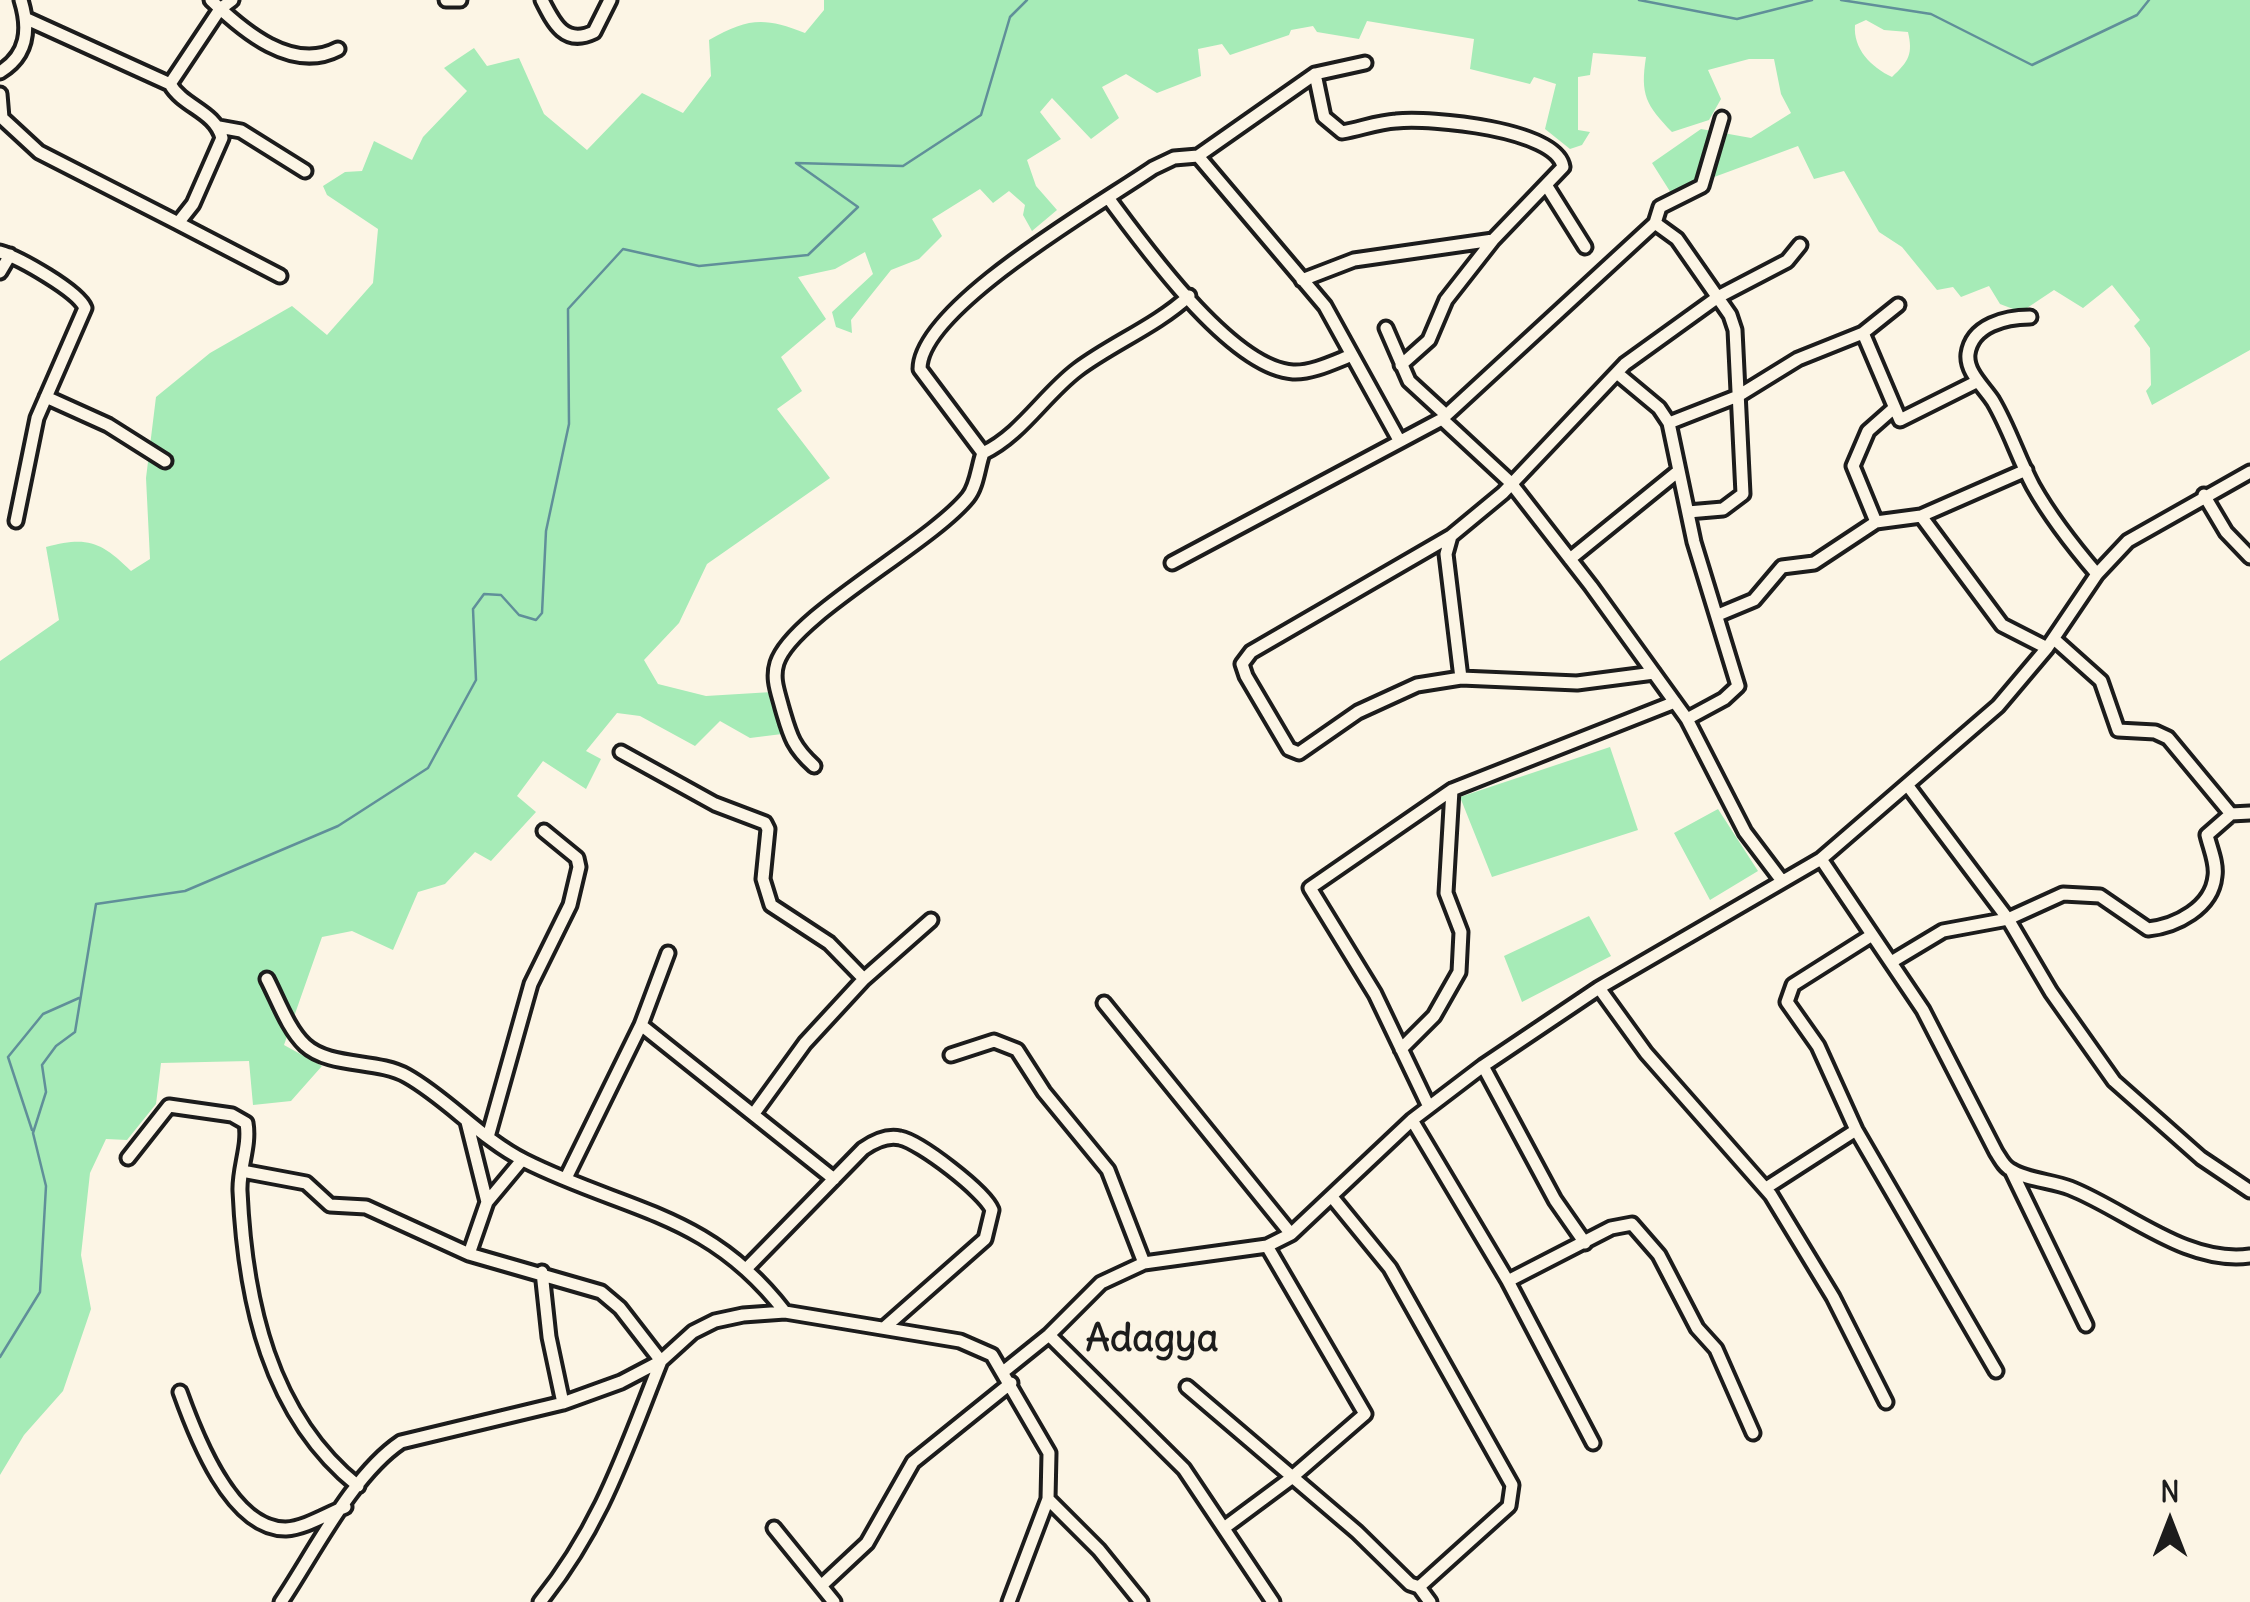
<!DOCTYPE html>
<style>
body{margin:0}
#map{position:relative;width:2250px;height:1602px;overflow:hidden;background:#fcf5e5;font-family:Delius,sans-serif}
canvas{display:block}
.north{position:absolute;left:2120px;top:1472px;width:100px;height:100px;-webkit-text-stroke:8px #fcf5e5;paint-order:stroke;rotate:0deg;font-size:28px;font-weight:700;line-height:40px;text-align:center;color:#1c1c1c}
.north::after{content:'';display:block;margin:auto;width:35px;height:45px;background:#1c1c1c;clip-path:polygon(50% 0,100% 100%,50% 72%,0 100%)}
</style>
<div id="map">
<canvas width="2250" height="1602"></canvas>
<div class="north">N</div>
</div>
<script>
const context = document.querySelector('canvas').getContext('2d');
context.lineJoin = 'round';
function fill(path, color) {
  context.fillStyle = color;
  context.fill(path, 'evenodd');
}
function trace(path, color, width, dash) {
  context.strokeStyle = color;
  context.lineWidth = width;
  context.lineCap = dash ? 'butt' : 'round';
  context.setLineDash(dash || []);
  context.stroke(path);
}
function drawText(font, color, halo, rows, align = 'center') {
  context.font = font + ' Delius,sans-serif';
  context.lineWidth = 8;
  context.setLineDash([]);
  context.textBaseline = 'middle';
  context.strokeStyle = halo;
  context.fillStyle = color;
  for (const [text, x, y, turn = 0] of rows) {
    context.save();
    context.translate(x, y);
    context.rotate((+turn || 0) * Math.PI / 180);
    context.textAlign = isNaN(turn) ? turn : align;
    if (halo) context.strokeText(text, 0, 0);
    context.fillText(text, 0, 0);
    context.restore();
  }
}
const green = new Path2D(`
 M 824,0 L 2250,0 L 2250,350 L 2152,405 L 2146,391 L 2151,385 L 2150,348 L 2134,326 L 2140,320 L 2112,285 L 2083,308 L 2054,290 L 2021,312 L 2000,304 L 1989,286 L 1961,297 L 1953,287 L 1937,290 L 1902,247 L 1879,232 L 1844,171 L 1814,179 L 1798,146 L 1671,193 L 1652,163 L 1701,129 L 1751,138 L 1791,113 L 1781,94 L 1774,59 L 1749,59 L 1708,70 L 1721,99 L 1709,120 L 1672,132 C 1646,105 1640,95 1646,57 L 1593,53 L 1590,75 L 1578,77 L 1578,130 L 1590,132 L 1582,145 L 1570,149 L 1545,129 L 1556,84 L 1534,77 L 1530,84 L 1470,69 L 1474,39 L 1367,21 L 1359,39 L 1317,32 L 1313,26 L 1291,30 L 1289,35 L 1230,55 L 1222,44 L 1198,49 L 1201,76 L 1157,93 L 1126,74 L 1102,87 L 1119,118 L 1091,139 L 1052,98 L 1040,112 L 1061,139 L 1027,160 L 1036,186 L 1057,210 L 1032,231 L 1023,215 L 1025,205 L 1009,191 L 993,203 L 980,189 L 932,219 L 942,236 L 919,259 L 891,270 L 851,320 L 852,333 L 836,327 L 832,312 L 873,274 L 865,252 L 835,269 L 798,277 L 826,319 L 781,357 L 802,391 L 777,409 L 830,478 L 707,564 L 679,623 L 644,660 L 658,684 L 706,696 L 772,692 L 782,734 L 750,738 L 720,721 L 695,746 L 640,716 L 617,713 L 586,751 L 601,759 L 586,789 L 543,761 L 517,796 L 536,812 L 491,861 L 475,852 L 445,884 L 418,892 L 393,950 L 352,931 L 322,937 L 284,1045 L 322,1066 L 291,1101 L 253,1105 L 249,1061 L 161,1063 L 156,1104 L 127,1140 L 106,1139 L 90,1173 L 81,1255 L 91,1309 L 63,1391 L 24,1435 L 0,1475 L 0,661 L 59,620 L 46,547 C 88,536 101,542 131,571 L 150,559 L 146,478 L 156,397 L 210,353 L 292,306 L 327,335 L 373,283 L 378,229 L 327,195 L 323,186 L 345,172 L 362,171 L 374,141 L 412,160 L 423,137 L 467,91 L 444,68 L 474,48 L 487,66 L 519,58 L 544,114 L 587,150 L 642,93 L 683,113 L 711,76 L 709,40 C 748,18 764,17 805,33 L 824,10 ZM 1866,20 L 1884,30 L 1908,32 C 1913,54 1909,61 1892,77 C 1871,67 1853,49 1855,25 Z
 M 1610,747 L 1638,830 L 1492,877 L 1460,797 Z
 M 1718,809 L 1758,871 L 1710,900 L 1674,833 Z
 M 1589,916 L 1611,956 L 1522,1002 L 1504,956 Z`);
const stream = new Path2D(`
 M 1639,0 L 1737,19 L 1812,0
 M 1841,0 L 1931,14 L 2032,65 L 2137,15 L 2149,0
 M 32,1130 L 8,1057 L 43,1014 L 79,998
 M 0,1357 L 40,1292 L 46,1186 L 33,1133 L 46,1092 L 42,1065 L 56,1046 L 75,1032 L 96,904 L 185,891 L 338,826 L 428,768 L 476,680 L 473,609 L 484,594 L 501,595 L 519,615 L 536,620 L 542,613 L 546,531 L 569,424 L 568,309 L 623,249 L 699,266 L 808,255 L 858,207 L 796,163 L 903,166 L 981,115 L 1010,17 L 1027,0`);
const minor = new Path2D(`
 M 211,0 C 243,31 292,73 338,49
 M 446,0 L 460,0
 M 542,0 C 554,24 565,46 594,32 L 610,0
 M 27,19 L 170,84
 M 0,72 C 28,55 30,29 21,0
 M 0,94 L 2,118
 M 0,116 L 39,152 L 178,223 L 193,204 L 222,138 C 215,111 183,107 170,84 L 220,9 L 232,0
 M 219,127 L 241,131 L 305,171
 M 1198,156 L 1325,306 L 1399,440
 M 1548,188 L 1585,247
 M 1109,199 C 1144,246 1231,368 1293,372 C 1312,373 1334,362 1352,355
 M 178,223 L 280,276
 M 1655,223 L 1660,207 L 1702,186 L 1722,118
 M 0,252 C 20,258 78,291 85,308 L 37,418 L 16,521
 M 0,272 L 10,255
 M 1302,280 L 1354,260 L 1493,240 L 1563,167 C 1557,129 1429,117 1396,121 C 1378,122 1360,129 1342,132 L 1324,117 L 1315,74
 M 2030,317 C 2006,317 1972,325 1968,354 C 1966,372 1984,387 1993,401 C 2009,428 2018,458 2033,486 C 2051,518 2073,546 2097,574
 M 1386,328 L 1409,381 L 1446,415
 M 1863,333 L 1900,420 L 1978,381
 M 1401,365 L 1429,340 L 1446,300 L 1493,240
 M 1617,373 L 1659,408 L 1669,423
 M 46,397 L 108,425 L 165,461
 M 1442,419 L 1655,223 L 1677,239 L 1730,315 L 1735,330 L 1743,494 L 1723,509 L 1688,512
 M 983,453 L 920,369 C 920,307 1101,204 1153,168 L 1174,158 L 1198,156 L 1315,74 L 1365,63
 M 2204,495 L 2226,532 L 2250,557
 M 1921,516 L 2002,625 L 2047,648
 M 1876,522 L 1853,466 L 1868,431 L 1894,408
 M 1451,536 L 1251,652 L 1242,664 L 1246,676 L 1289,749 L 1299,753 L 1358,712 L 1417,685 L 1461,678 L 1577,683 L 1654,673
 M 1570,559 L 1676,473
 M 1172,563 L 1442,419 L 1511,483 L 1591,586 L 1687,719 L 1745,832 L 1782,881
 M 1718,615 L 1754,600 L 1782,567 L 1814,563 L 1876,522 L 1921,516 L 2026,470
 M 1461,678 L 1446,554 L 1451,536 L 1503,493 L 1625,364 L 1718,297 L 1787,261 L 1800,245
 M 1687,719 L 1724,699 L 1738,686 L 1694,542 L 1669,423 L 1738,396 L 1798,359 L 1863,333 L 1898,305
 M 621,752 L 715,804 L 765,823 L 768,829 L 763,879 L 771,905 L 829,943 L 864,979
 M 814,766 C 792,746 790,735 782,708 C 778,692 772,679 777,663 C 792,616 930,544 968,497 C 977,486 978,467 983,453 C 1021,435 1044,395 1077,370 C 1113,343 1155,327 1189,296
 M 1908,786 L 2008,919 L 2051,992 L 2114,1081 L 2201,1158 L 2250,1191
 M 2231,814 L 2250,813
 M 1821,859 L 1923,1010 L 1996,1152 C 2000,1158 2004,1167 2011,1170 C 2026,1180 2052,1181 2070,1188 C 2126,1210 2186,1265 2250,1256
 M 1872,935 L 1793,985 L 1787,1002 L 1818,1046 L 1856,1130 L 1996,1371
 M 1893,961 L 1943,931 L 2008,919 L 2063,894 L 2100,896 L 2148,929 C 2176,926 2212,908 2215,876 C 2217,863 2210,848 2207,835 L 2231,814 L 2168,738 L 2155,732 L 2118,730 L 2101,681 L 2054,639
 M 267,979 C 278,1000 288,1029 305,1045 C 330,1068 377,1059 407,1076 C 448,1099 481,1139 525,1161 C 627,1212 708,1212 785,1312
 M 1599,988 L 1646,1053 L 1771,1195 L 1833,1297 L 1886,1402
 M 1104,1003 L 1291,1234
 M 641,1025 L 834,1179
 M 1401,1049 L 1434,1016 L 1459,972 L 1461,932 L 1446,893 L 1452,790
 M 951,1055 L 994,1041 L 1017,1050 L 1044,1092 L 1108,1170 L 1144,1263
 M 1483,1066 L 1555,1200 L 1585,1243
 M 1429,1107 L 1375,994 L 1310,888 L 1452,790 L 1675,702
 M 755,1112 L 805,1043 L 864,979 L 931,920
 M 1412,1120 L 1508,1281 L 1593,1443
 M 467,1122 L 487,1202
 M 488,1137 L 531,984 L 570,905 L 579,867 L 577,858 L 544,831
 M 128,1158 L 169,1106 L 232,1115 L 246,1123 C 250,1146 239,1168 240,1191 C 245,1300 269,1415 358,1486
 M 242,1171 L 306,1183 L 330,1205 L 366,1207 L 469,1254 L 601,1292 L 620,1308 L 661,1361 C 625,1451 602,1525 540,1602
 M 2012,1172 L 2086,1325
 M 566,1178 L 641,1025 L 668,953
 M 1766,1188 L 1856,1130
 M 469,1254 L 487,1202 L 522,1160
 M 747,1268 L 863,1149 C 873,1142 887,1135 900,1138 C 920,1142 985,1192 992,1210 L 985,1239 L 884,1328
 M 542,1272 L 549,1337 L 563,1403
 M 1508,1281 L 1611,1228 L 1632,1224 L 1659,1255 L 1697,1328 L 1716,1349 L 1753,1433
 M 1049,1335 L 1184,1469 L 1273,1602
 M 1003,1372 L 1049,1335 L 1101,1283 L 1144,1263 L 1267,1246 L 1291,1234 L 1412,1120 L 1483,1066 L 1599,988 L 1821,859 L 1998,706 L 2047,648 L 2097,574 L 2128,541 L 2250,472
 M 1187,1387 L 1357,1532 L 1410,1584 L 1419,1587 L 1509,1506 L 1512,1485 L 1390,1268 L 1332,1197
 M 180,1392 C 195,1434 231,1530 286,1529 C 305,1528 327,1514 345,1507
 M 1048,1499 L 1099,1550 L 1141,1602
 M 774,1528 L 834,1602
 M 1224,1528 L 1290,1479 L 1365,1414 L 1267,1246
 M 822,1585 L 867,1543 L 913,1462 L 1011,1383
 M 1419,1587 L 1430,1602
 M 281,1602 C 314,1553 352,1475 401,1442 L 563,1403 L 621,1382 L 661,1361 L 693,1332 L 715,1321 L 743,1315 L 785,1312 L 960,1341 L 992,1355 L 1049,1453 L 1048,1499 L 1009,1602`);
const quarterNames = [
 ["Adagya",1152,1340]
];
fill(green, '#a6ebb7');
trace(stream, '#608f99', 2.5);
trace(minor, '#1c1c1c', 19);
trace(minor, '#fcf5e5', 11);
drawText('bold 38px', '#1c1c1c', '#fcf5e5', quarterNames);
</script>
